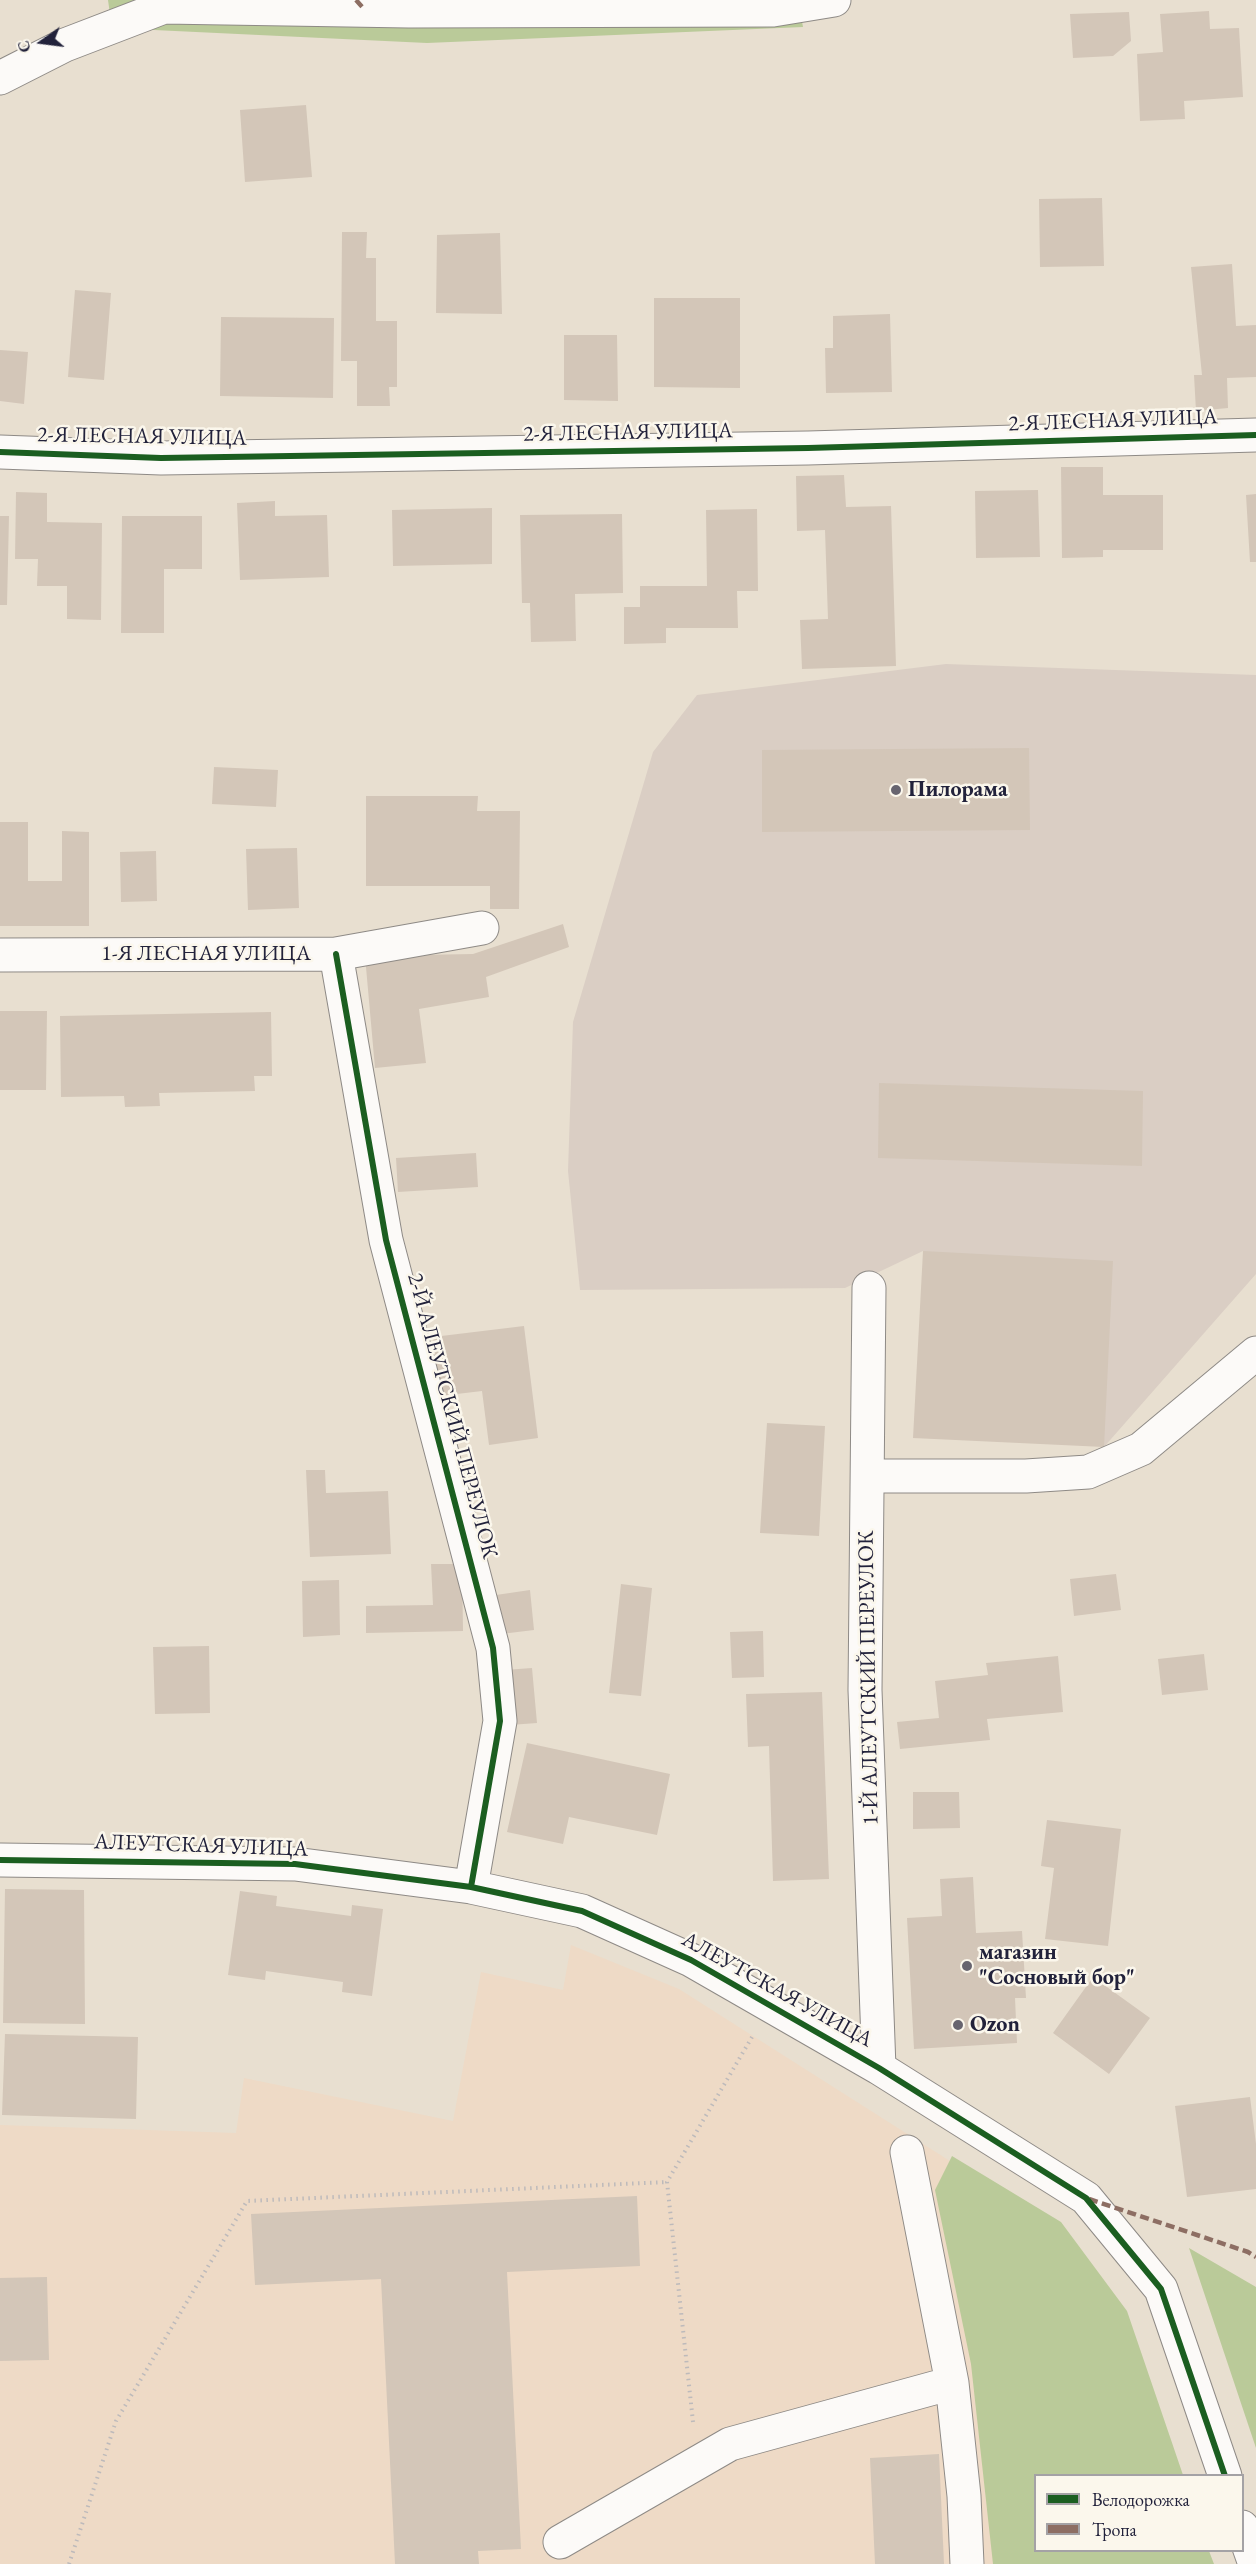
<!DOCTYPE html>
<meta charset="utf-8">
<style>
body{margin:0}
#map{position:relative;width:1256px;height:2564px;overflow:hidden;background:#e8dfd0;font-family:"EB Garamond",serif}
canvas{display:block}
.legend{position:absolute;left:1034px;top:2474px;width:210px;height:78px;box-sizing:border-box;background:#fbf7ec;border:2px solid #a4a2a5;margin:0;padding:8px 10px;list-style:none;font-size:18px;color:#22223b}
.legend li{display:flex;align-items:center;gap:12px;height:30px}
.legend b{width:30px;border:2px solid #a4a2a5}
.north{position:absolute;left:12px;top:12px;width:60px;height:60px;-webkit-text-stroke:4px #fbf7ec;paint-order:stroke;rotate:256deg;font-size:16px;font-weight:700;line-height:24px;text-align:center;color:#22223b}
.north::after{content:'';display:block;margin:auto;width:21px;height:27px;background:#22223b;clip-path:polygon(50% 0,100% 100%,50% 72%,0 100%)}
</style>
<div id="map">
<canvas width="1256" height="2564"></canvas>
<ul class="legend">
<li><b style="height:8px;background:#1b5e20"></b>Велодорожка</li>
<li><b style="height:8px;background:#8d6e63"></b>Тропа</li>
</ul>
<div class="north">С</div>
</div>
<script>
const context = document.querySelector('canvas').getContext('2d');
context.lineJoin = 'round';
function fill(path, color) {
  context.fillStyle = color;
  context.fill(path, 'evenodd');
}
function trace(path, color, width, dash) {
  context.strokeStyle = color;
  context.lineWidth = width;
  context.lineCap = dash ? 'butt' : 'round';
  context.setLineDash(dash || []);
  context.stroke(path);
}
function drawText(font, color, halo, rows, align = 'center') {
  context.font = font + ' "EB Garamond",serif';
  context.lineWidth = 5;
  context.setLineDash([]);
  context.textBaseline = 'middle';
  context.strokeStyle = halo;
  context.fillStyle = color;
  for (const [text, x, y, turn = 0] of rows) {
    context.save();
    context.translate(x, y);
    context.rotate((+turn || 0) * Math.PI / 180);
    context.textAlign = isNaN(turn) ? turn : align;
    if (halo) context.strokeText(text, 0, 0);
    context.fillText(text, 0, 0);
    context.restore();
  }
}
const built = new Path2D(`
 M 571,1945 L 679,1989 L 1057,2229 L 1036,2476 L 1036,2550 L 1163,2564 L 0,2564 L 0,2125 L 236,2133 L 244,2078 L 453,2121 L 481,1972 L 563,1990 Z`);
const industrial = new Path2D(`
 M 946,664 L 1256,675 L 1256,1274 L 1104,1447 L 923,1251 L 845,1288 L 580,1290 L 568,1171 L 573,1022 L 653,752 L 697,695 Z`);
const forest = new Path2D(`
 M 108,0 L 798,0 L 803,27 L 427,43 L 112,28 Z
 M 952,2156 L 1061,2222 L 1127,2311 L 1183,2475 L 1036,2476 L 1036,2550 L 1209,2551 L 1214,2564 L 993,2564 L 971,2364 L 935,2190 Z
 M 1189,2248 L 1256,2287 L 1256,2448 Z`);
const building = new Path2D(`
 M 1209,11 L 1210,29 L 1239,28 L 1243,97 L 1184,101 L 1185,119 L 1140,121 L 1137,54 L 1163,52 L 1160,14 Z
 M 1129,12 L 1131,41 L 1113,56 L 1073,58 L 1070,14 Z
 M 306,105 L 312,177 L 245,182 L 240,110 Z
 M 1102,198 L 1104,266 L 1040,267 L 1039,199 Z
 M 342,232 L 367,232 L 366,258 L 376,258 L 376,321 L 397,321 L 397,387 L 389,387 L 390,406 L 357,406 L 357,361 L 341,361 Z
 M 500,233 L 502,314 L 436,313 L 437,235 Z
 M 1232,264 L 1236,326 L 1256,325 L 1256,377 L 1227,378 L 1228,408 L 1196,411 L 1194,375 L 1202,375 L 1191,267 Z
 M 75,290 L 111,293 L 104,380 L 68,377 Z
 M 654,298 L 740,298 L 740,388 L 654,387 Z
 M 890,314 L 892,392 L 826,393 L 825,348 L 833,348 L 833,316 Z
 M 221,317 L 334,318 L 333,398 L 220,396 Z
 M 564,335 L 617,335 L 618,401 L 564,400 Z
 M 0,350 L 28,352 L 24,404 L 0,401 Z
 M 1061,467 L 1103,467 L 1103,495 L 1163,495 L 1163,550 L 1103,550 L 1103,557 L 1062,558 Z
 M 844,475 L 846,507 L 891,506 L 896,666 L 802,669 L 800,620 L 828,619 L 825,530 L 797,531 L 796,476 Z
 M 1038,490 L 1040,557 L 976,558 L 975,491 Z
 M 16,492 L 47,493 L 47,522 L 102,523 L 101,620 L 67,619 L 67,586 L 37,586 L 38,559 L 15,559 Z
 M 1256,494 L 1256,562 L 1250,562 L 1246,495 Z
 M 275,501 L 275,516 L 327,515 L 329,577 L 240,580 L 237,503 Z
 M 492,508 L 492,564 L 393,566 L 392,510 Z
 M 757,509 L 758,591 L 737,591 L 738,628 L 666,628 L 666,643 L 624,644 L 624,607 L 640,607 L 640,586 L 707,586 L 706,510 Z
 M 622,514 L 623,593 L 575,594 L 576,641 L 531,642 L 530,603 L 522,603 L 520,515 Z
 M 0,516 L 9,516 L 7,605 L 0,605 Z
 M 122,516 L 202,516 L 202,569 L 164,569 L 164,633 L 121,633 Z
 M 1029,748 L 1030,830 L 762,832 L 762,750 Z
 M 214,767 L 278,770 L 276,807 L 212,804 Z
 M 366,796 L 478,796 L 477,811 L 520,811 L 519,909 L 490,909 L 490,886 L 366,886 Z
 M 0,822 L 28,822 L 28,881 L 62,881 L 62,831 L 89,832 L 89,926 L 0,926 Z
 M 297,848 L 299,908 L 248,910 L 246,849 Z
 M 156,851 L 157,901 L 121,902 L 120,852 Z
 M 563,924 L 569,947 L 486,977 L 489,997 L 419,1009 L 426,1063 L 375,1068 L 365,956 L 473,954 Z
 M 0,1011 L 47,1011 L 46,1090 L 0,1090 Z
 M 271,1012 L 272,1076 L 254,1076 L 255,1091 L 159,1093 L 160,1106 L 125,1107 L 124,1096 L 61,1097 L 60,1016 Z
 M 879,1083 L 1143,1091 L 1142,1166 L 878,1158 Z
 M 476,1153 L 478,1187 L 398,1192 L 396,1158 Z
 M 923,1251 L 1113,1261 L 1104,1447 L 913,1438 Z
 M 524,1326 L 538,1438 L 489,1445 L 482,1391 L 440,1396 L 433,1337 Z
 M 767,1423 L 825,1426 L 819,1536 L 760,1533 Z
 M 306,1470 L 325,1470 L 326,1493 L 388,1491 L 391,1554 L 310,1557 Z
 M 431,1564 L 462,1564 L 463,1631 L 366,1633 L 366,1606 L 433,1605 Z
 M 1116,1574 L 1121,1610 L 1074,1616 L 1070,1579 Z
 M 339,1580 L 340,1635 L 303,1637 L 302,1581 Z
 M 621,1584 L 652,1588 L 641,1696 L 609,1693 Z
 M 530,1590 L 534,1630 L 501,1634 L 496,1595 Z
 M 763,1631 L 764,1677 L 732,1678 L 730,1632 Z
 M 209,1646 L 210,1713 L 155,1714 L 153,1647 Z
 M 1204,1654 L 1208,1690 L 1162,1695 L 1158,1659 Z
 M 1058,1656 L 1063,1712 L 987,1719 L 990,1740 L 900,1749 L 897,1722 L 939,1718 L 935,1681 L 988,1675 L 986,1663 Z
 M 532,1668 L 537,1723 L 510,1725 L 505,1670 Z
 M 822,1692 L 829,1879 L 773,1881 L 769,1746 L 748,1747 L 746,1694 Z
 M 527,1743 L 670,1774 L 657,1835 L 569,1817 L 563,1844 L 507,1832 Z
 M 913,1792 L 959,1792 L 960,1828 L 913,1829 Z
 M 1047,1820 L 1121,1829 L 1108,1946 L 1045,1939 L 1054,1868 L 1041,1866 Z
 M 973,1877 L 976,1933 L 1022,1931 L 1026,1998 L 1015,1998 L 1017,2043 L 914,2049 L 907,1918 L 942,1916 L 940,1879 Z
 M 5,1889 L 84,1890 L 85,2024 L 3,2023 Z
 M 240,1891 L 277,1896 L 276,1906 L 351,1916 L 352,1905 L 383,1909 L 372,1996 L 342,1992 L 343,1982 L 266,1971 L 265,1980 L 228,1975 Z
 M 1093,1977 L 1150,2018 L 1109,2074 L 1053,2033 Z
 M 5,2034 L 138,2037 L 136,2119 L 2,2115 Z
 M 1250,2097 L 1256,2144 L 1256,2189 L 1187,2197 L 1175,2106 Z
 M 637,2196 L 640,2266 L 507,2272 L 521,2549 L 478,2551 L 479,2564 L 395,2564 L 381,2279 L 255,2285 L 251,2214 Z
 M 47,2277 L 49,2360 L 0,2361 L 0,2278 Z
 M 939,2454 L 944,2564 L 875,2564 L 870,2458 Z`);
const path = new Path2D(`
 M 693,2422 L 667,2182 L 752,2037
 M 69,2564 L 116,2421 L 247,2201 L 667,2182`);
const minor = new Path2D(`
 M 0,78 L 65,45 L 164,7 L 409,11 L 773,10 L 834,0
 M 0,452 L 161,458 L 808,448 L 1256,435
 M 336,954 L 386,1240 L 493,1648 L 500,1721 L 471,1887
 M 0,955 L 336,954 L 482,928
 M 869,1288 L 865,1690 L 879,2068
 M 868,1476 L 1026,1476 L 1088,1472 L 1141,1449 L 1256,1353
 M 0,1860 L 295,1864 L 471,1887 L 582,1911 L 691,1960 L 879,2068 L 1086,2198 L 1161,2289 L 1225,2476
 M 907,2152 L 952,2383 L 964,2496 L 967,2564
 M 1242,2527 L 1255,2564
 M 560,2542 L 730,2444 L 952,2383`);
const quiet = new Path2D(`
 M 356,0 L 365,10
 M 1089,2199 L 1248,2252 L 1256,2257`);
const cycleway = new Path2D(`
 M 0,452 L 161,458 L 808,448 L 1256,435
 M 336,954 L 386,1240 L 493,1648 L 500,1721 L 471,1887
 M 0,1860 L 295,1864 L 471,1887 L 582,1911 L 691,1960 L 879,2068 L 1086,2198 L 1161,2289 L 1225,2476`);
const markers = [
 [896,790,6,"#67646f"],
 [967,1966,6,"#67646f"],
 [958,2025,6,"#67646f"]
];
const streetNames = [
 ["2-Я ЛЕСНАЯ УЛИЦА",1113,421,-2],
 ["2-Я ЛЕСНАЯ УЛИЦА",628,433,-1],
 ["2-Я ЛЕСНАЯ УЛИЦА",142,437,1],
 ["1-Я ЛЕСНАЯ УЛИЦА",206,954],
 ["2-Й АЛЕУТСКИЙ ПЕРЕУЛОК",452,1416,75],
 ["1-Й АЛЕУТСКИЙ ПЕРЕУЛОК",869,1678,-91],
 ["АЛЕУТСКАЯ УЛИЦА",201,1846,2],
 ["АЛЕУТСКАЯ УЛИЦА",777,1990,29]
];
const poiNames = [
 ["Пилорама",908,790],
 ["магазин",979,1953],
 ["\"Сосновый бор\"",979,1978],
 ["Ozon",970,2025]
];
fill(built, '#eedac6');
fill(industrial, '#dacec4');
fill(forest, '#baca99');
fill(building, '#d3c6b8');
trace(minor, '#8e8a86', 35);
trace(path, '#bdbabb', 4, [1.5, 4.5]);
trace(minor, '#fcfaf8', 33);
trace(quiet, '#8d6e63', 4.5, [9, 4.5]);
trace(cycleway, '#1b5e20', 6);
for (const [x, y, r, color] of markers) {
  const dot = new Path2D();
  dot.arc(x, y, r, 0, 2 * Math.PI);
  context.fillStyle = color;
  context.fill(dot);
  trace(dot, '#fbf7ec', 2);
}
drawText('22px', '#22223b', '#fbf7ec', streetNames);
drawText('bold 22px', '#22223b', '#fbf7ec', poiNames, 'left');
</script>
